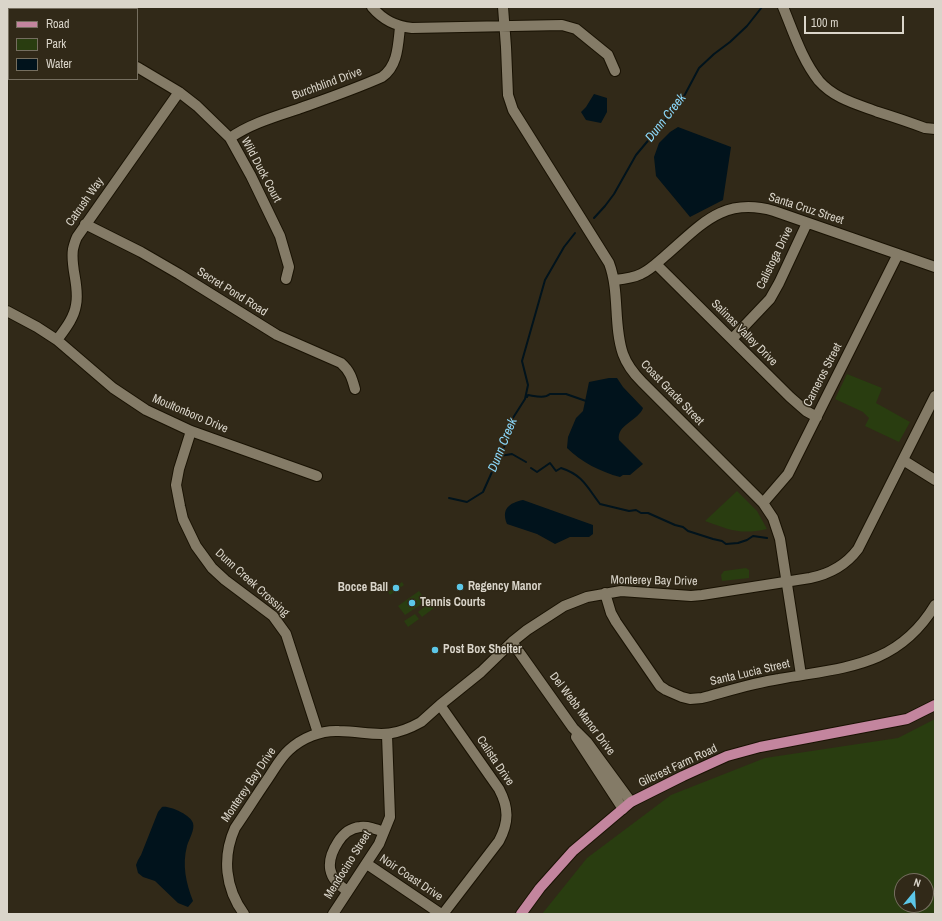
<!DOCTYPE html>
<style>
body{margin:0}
#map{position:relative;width:942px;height:921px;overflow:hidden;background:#312918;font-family:"Archivo Narrow",sans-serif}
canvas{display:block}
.frame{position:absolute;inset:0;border:8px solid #dad5ca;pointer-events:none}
.legend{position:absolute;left:8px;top:8px;width:130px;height:72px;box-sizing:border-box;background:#312918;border:1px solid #756e5f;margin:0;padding:5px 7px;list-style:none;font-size:12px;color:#dad5ca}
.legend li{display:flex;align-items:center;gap:8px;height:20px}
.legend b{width:20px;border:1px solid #756e5f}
.north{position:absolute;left:894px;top:873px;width:40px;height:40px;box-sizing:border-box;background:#312918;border:1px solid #756e5f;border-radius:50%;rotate:18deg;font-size:11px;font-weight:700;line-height:16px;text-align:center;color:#dad5ca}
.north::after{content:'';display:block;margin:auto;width:14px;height:18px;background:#5cc7e8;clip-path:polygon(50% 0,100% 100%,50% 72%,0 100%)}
.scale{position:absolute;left:804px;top:16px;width:100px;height:18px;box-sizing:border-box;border:2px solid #dad5ca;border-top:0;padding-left:5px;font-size:12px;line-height:14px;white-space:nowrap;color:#dad5ca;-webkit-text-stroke:3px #312918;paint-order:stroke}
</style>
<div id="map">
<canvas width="942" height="921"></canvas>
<div class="frame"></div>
<ul class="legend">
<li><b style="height:5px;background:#c3859e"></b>Road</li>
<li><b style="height:11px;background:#293d10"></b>Park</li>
<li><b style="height:11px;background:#01131c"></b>Water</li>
</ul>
<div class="north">N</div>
<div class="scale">100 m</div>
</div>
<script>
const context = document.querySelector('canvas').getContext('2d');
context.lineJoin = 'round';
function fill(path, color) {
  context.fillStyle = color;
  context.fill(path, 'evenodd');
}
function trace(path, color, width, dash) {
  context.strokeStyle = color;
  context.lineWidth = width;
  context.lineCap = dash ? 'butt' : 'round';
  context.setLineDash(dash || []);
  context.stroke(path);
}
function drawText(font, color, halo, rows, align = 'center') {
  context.font = font + ' "Archivo Narrow",sans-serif';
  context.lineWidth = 3;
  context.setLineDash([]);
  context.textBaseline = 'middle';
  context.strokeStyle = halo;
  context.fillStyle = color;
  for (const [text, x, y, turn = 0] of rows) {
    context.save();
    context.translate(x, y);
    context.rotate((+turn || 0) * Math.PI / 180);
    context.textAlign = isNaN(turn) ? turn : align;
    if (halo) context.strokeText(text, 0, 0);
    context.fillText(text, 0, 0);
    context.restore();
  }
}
const green = new Path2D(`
 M 847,374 L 882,388 L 876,403 L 910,422 L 899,442 L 865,426 L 869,418 L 863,412 L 835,399 Z
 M 737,491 L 757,511 L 767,529 C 740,535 730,530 705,521 Z
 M 746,568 L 749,570 L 749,578 L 722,581 L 721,575 L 724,571 Z
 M 402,582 L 404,585 L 390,595 L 388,592 Z
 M 419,591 L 426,601 L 405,615 L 398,606 Z
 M 430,602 L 434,608 L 422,617 L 418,612 Z
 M 415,614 L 419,619 L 408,627 L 404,621 Z
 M 935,719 L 935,914 L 542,914 L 587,858 L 671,795 L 765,758 L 898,738 ZM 902,881 L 926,881 L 926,905 L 902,905 Z`);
const water = new Path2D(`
 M 594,94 L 607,98 L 607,112 L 601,123 L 586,120 L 581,112 L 586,107 Z
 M 678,127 L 731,147 L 723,200 L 690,217 L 656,176 L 654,157 L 659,143 L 670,132 Z
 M 609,378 L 617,378 L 623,387 L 643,408 C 639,420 616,425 619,440 L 643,464 L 630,475 L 623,475 L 620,477 C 601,472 581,462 567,448 L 568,437 L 576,418 L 583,411 L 589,382 Z
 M 523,500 L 593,525 L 593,534 L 589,537 L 570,537 L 555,544 L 537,534 L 507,524 C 501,509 509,503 523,500 Z
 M 162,807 C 169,805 191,815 193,823 C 195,830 189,839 187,846 C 182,865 186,883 193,901 L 188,907 L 178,903 L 155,881 L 143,877 L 138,873 L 136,865 L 138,860 L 141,855 L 158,812 Z`);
const stream = new Path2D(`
 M 594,218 L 605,206 L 614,194 L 636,155 L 682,100 L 699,68 L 714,54 L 730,42 L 747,26 L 762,7
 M 527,397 L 528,395 C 535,396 544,399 550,394 L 566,394 L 586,401
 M 500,456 L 512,454 L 526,462
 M 531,468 L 537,472 L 550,463 L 556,471 L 561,468 C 583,475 587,487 600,504 L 629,511 L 636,510 L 641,513 L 648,513 L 675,525 L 683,527 L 688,531 L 713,539 L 722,541 L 726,544 L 738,543 L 747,540 L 753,536 L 767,538
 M 449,498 L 467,502 L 483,492 L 496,463 L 507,441 L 511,421 L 525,399 L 528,385 L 522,361 L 545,280 L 564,247 L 575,233`);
const minor = new Path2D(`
 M 35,7 L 39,9
 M 372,7 C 383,20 395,26 412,28 L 562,25 L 576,29 L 608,55 L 615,71
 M 503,7 L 506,47 L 508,95 L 513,110 L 609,263 C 620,292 613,325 623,354 C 627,365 634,374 642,382 L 763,503 L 773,518 L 780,539 L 801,675
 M 783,7 C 793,31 802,60 819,81 C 835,99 857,104 878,112 C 894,117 909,122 925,128 L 935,129
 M 84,9 L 85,7
 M 137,67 L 179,92 L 197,106 L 230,138 L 251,176 L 280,236 L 289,267 L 286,279
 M 230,138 C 250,124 274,117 298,109 C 326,99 355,89 382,77 C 398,66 398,45 400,27
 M 85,224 L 141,252 L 179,274 L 277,335 L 341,363 C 350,371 352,378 355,389
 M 656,264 L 790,397 L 806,411 L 817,417
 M 615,280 C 624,279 633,278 641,274 C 650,270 658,262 665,256 C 701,225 723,196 774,211 L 935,267
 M 7,311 L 37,327 L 57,340 L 113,388 L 146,410 L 191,431 L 317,476
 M 732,339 L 770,299 L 779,283 L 807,223
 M 57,340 C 65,329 74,318 76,305 C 80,286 70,268 73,249 C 74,245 75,241 77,237 L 179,92
 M 191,431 L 179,469 L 176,485 L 180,506 L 183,519 L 196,546 L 212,568 L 225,580 L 273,616 L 286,634 L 318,733
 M 903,460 L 935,480
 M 763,503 L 788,474 L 898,254
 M 605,593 L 611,613 L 616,622 L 660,686 L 666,690 L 682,697 L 690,699 L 702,698 C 728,691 753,683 779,679 C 843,667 897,668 935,605
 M 512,642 L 573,728 L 587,742 L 631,802
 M 440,705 L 499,789 C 509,808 509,822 499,841 L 443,914
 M 576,737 L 623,809
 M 367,864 L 441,914
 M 348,891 C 327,879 325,862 338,842 C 343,834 350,828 360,827 C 368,826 376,829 384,832
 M 244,914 C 225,888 222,857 235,828 C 246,812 256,796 267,780 C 274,770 280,758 289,750 C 302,738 321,730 339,731 C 374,732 387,741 421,722 L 440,705 L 481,672 L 512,642 L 527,630 L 564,606 L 587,597 L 621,591 L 691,596 L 702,595 L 810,578 C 830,574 846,565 858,549 L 935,396
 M 333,914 L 379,844 L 390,817 L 387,735`);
const major = new Path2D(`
 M 521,914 L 540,888 L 573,851 L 631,802 L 683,776 L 727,756 L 760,747 L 907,719 L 935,705`);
const markers = [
 [460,587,4,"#5cc7e8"],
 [396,588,4,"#5cc7e8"],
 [412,603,4,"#5cc7e8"],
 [435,650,4,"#5cc7e8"]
];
const streetNames = [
 ["Burchblind Drive",327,84,-20],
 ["Wild Duck Court",261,170,62],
 ["Catrush Way",85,202,-55],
 ["Santa Cruz Street",806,209,18],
 ["Calistoga Drive",775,258,-64],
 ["Secret Pond Road",232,292,32],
 ["Salinas Valley Drive",744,333,45],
 ["Carneros Street",823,375,-63],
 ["Coast Grade Street",672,393,46],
 ["Moultonboro Drive",190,414,23],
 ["Monterey Bay Drive",654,581,1],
 ["Dunn Creek Crossing",252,583,42],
 ["Santa Lucia Street",750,673,-13],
 ["Del Webb Manor Drive",582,714,53],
 ["Calista Drive",495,761,56],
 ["Gilcrest Farm Road",678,766,-25],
 ["Monterey Bay Drive",249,785,-56],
 ["Mendocino Street",348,865,-58],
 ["Noir Coast Drive",411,878,34]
];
const poiNames = [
 ["Regency Manor",468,587],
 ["Bocce Ball",388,588,"right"],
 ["Tennis Courts",420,603],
 ["Post Box Shelter",443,650]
];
const waterNames = [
 ["Dunn Creek",666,118,-52],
 ["Dunn Creek",503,445,-68]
];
fill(green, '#293d10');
fill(water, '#01131c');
trace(stream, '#01131c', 2);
trace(minor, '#191203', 12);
trace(major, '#191203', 12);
trace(minor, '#847b67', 10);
trace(major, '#c3859e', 10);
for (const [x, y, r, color] of markers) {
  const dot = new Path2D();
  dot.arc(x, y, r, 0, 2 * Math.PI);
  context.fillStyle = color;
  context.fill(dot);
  trace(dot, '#312918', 1.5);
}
drawText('12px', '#dad5ca', '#312918', streetNames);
drawText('bold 12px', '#dad5ca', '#312918', poiNames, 'left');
drawText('italic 13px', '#8bd8fa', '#312918', waterNames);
</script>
